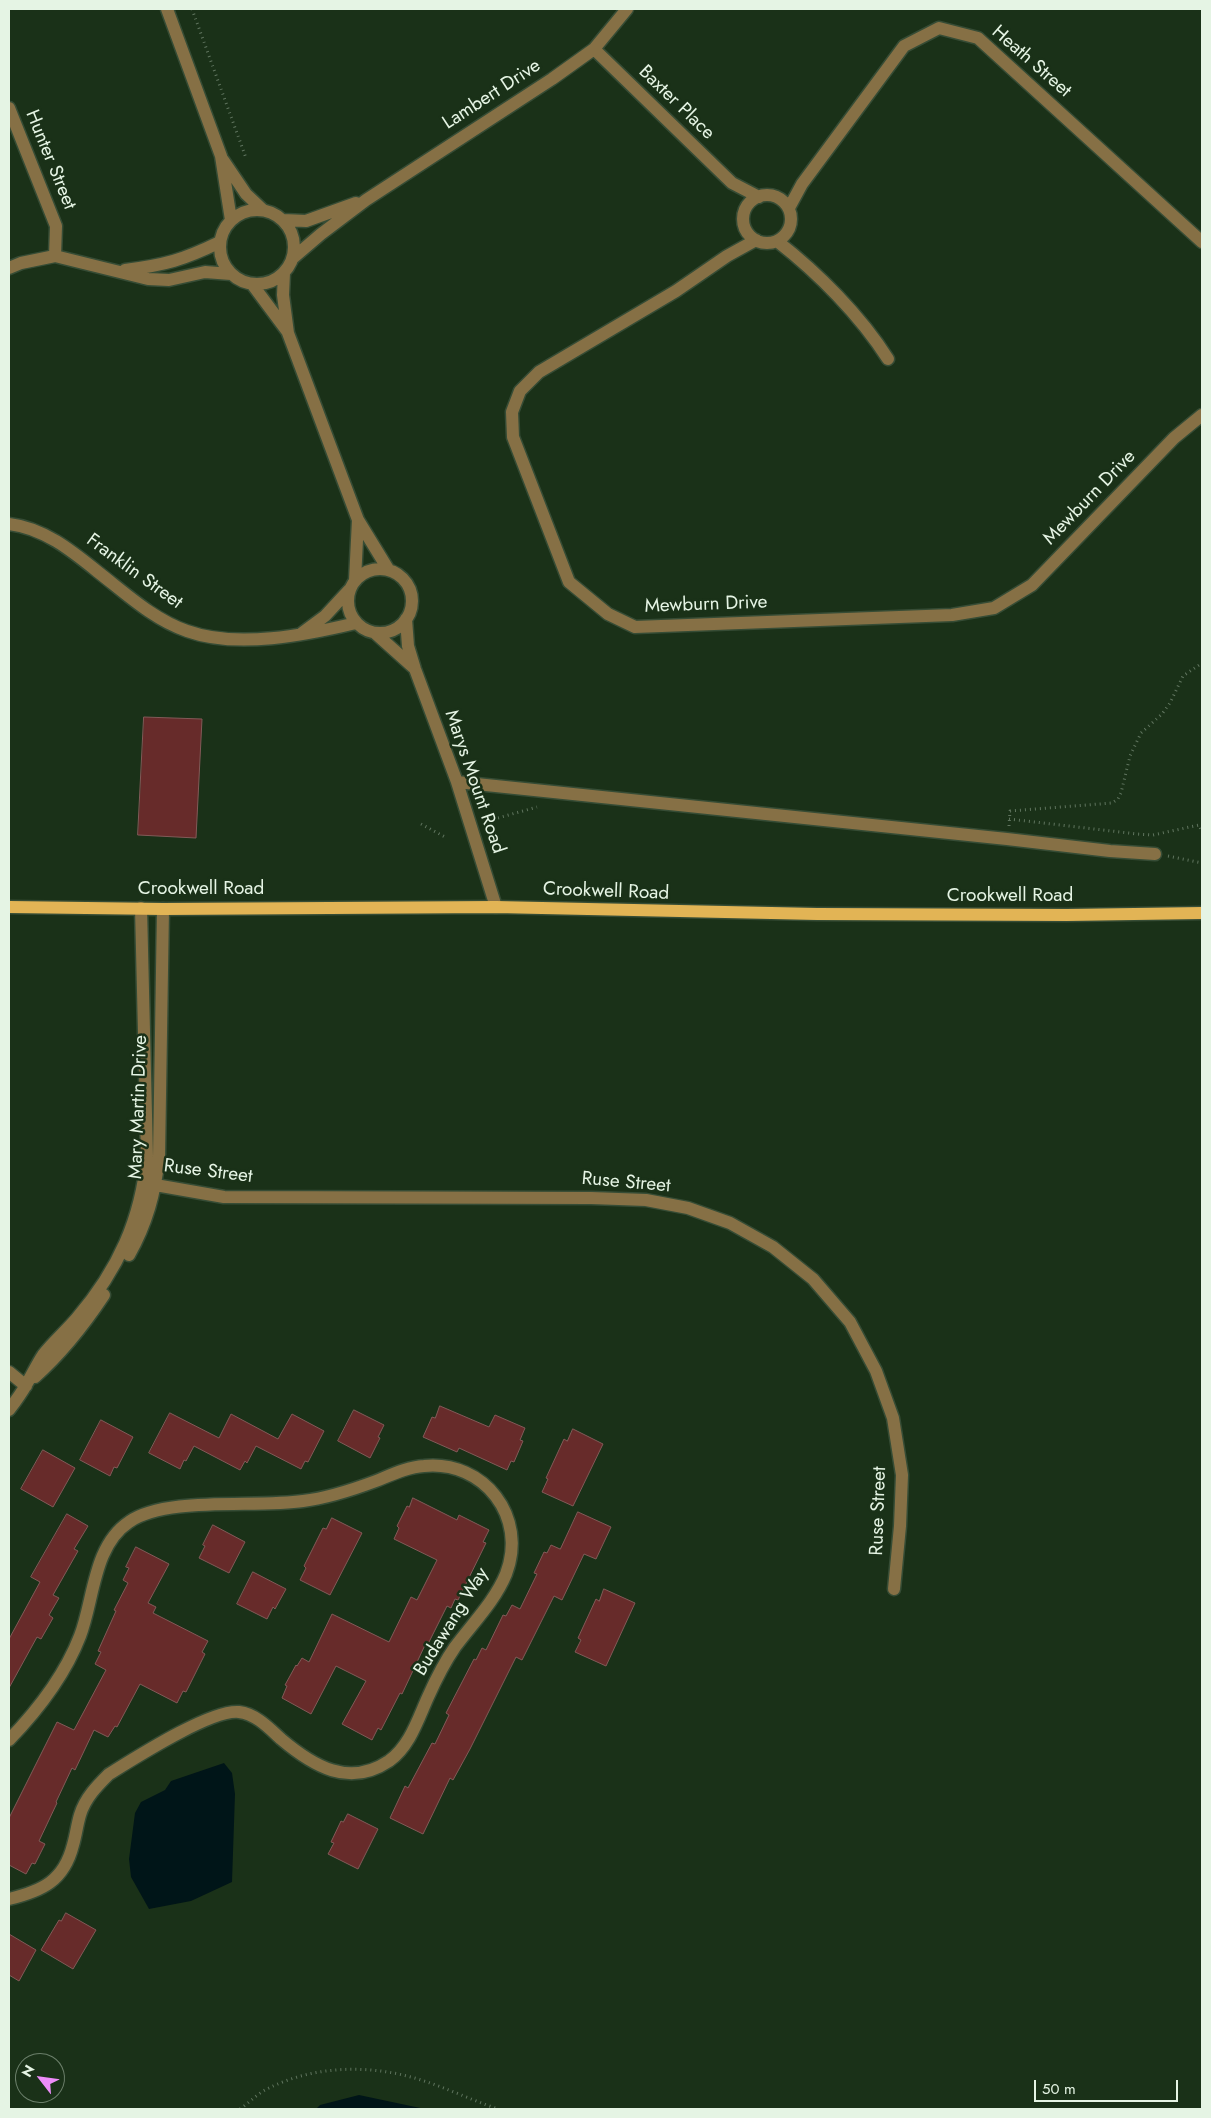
<!DOCTYPE html>
<style>
body{margin:0}
#map{position:relative;width:1211px;height:2118px;overflow:hidden;background:#1a3118;font-family:Jost,sans-serif}
canvas{display:block}
.frame{position:absolute;inset:0;border:10px solid #e5f4e4;pointer-events:none}
.north{position:absolute;left:15px;top:2053px;width:50px;height:50px;box-sizing:border-box;background:#1a3118;border:1px solid #6b7f6a;border-radius:50%;rotate:300deg;font-size:14px;font-weight:700;line-height:20px;text-align:center;color:#e5f4e4}
.north::after{content:'';display:block;margin:auto;width:18px;height:22px;background:#ed8cf9;clip-path:polygon(50% 0,100% 100%,50% 72%,0 100%)}
.scale{position:absolute;left:1034px;top:2080px;width:144px;height:22px;box-sizing:border-box;border:2px solid #e5f4e4;border-top:0;padding-left:6px;font-size:15px;line-height:18px;white-space:nowrap;color:#e5f4e4;-webkit-text-stroke:4px #1a3118;paint-order:stroke}
</style>
<div id="map">
<canvas width="1211" height="2118"></canvas>
<div class="frame"></div>
<div class="north">N</div>
<div class="scale">50 m</div>
</div>
<script>
const context = document.querySelector('canvas').getContext('2d');
context.lineJoin = 'round';
function fill(path, color) {
  context.fillStyle = color;
  context.fill(path, 'evenodd');
}
function trace(path, color, width, dash) {
  context.strokeStyle = color;
  context.lineWidth = width;
  context.lineCap = dash ? 'butt' : 'round';
  context.setLineDash(dash || []);
  context.stroke(path);
}
function drawText(font, color, halo, rows, align = 'center') {
  context.font = font + ' Jost,sans-serif';
  context.lineWidth = 5;
  context.setLineDash([]);
  context.textBaseline = 'middle';
  context.strokeStyle = halo;
  context.fillStyle = color;
  for (const [text, x, y, turn = 0] of rows) {
    context.save();
    context.translate(x, y);
    context.rotate((+turn || 0) * Math.PI / 180);
    context.textAlign = isNaN(turn) ? turn : align;
    if (halo) context.strokeText(text, 0, 0);
    context.fillText(text, 0, 0);
    context.restore();
  }
}
const water = new Path2D(`
 M 224,1763 L 232,1773 L 235,1794 L 232,1882 L 191,1901 L 149,1909 L 131,1877 L 129,1859 L 135,1813 L 141,1802 L 165,1790 L 171,1781 Z
 M 359,2095 L 425,2109 L 316,2109 L 320,2105 Z`);
const building = new Path2D(`
 M 144,717 L 202,719 L 196,838 L 138,835 Z
 M 440,1406 L 489,1427 L 495,1415 L 525,1428 L 520,1440 L 523,1441 L 514,1462 L 511,1461 L 507,1470 L 459,1448 L 457,1452 L 423,1437 L 432,1417 L 435,1418 Z
 M 354,1410 L 384,1425 L 378,1437 L 380,1438 L 370,1458 L 338,1441 Z
 M 170,1413 L 219,1438 L 231,1414 L 278,1439 L 292,1414 L 324,1431 L 308,1462 L 305,1461 L 301,1469 L 256,1446 L 247,1463 L 245,1461 L 240,1470 L 194,1446 L 186,1461 L 184,1460 L 180,1469 L 149,1453 Z
 M 101,1420 L 133,1437 L 117,1468 L 114,1467 L 110,1476 L 80,1460 Z
 M 573,1429 L 603,1444 L 573,1506 L 542,1492 L 548,1479 L 546,1478 L 564,1439 L 567,1441 Z
 M 43,1450 L 75,1468 L 53,1507 L 21,1489 Z
 M 413,1498 L 457,1520 L 459,1515 L 489,1530 L 483,1542 L 486,1543 L 458,1600 L 455,1599 L 451,1608 L 447,1606 L 428,1644 L 426,1643 L 402,1694 L 400,1693 L 381,1730 L 378,1728 L 372,1740 L 342,1724 L 366,1681 L 336,1666 L 311,1714 L 282,1698 L 287,1686 L 285,1685 L 296,1665 L 297,1666 L 302,1658 L 309,1662 L 332,1614 L 389,1642 L 411,1597 L 417,1600 L 437,1560 L 394,1539 L 399,1528 L 397,1526 L 407,1506 L 409,1507 Z
 M 578,1512 L 611,1527 L 596,1559 L 584,1554 L 562,1600 L 554,1596 L 522,1660 L 516,1657 L 470,1749 L 453,1780 L 450,1778 L 423,1834 L 390,1818 L 405,1786 L 408,1788 L 432,1743 L 435,1744 L 449,1715 L 446,1713 L 474,1659 L 476,1660 L 482,1648 L 486,1650 L 503,1615 L 506,1616 L 512,1605 L 520,1609 L 537,1574 L 534,1573 L 544,1552 L 547,1553 L 551,1545 L 560,1549 Z
 M 67,1514 L 88,1526 L 74,1549 L 78,1551 L 53,1595 L 59,1598 L 49,1615 L 53,1618 L 41,1639 L 37,1637 L 9,1688 L 9,1639 L 40,1582 L 31,1577 Z
 M 332,1518 L 362,1533 L 330,1595 L 300,1580 L 306,1568 L 304,1566 L 323,1528 L 326,1529 Z
 M 213,1525 L 245,1542 L 229,1573 L 199,1558 L 205,1546 L 203,1545 Z
 M 136,1547 L 169,1564 L 148,1603 L 156,1607 L 153,1613 L 208,1641 L 202,1652 L 205,1654 L 186,1692 L 183,1691 L 177,1703 L 140,1684 L 117,1727 L 115,1726 L 108,1737 L 94,1730 L 75,1770 L 72,1768 L 56,1802 L 57,1803 L 39,1841 L 45,1844 L 35,1864 L 32,1863 L 26,1874 L 9,1865 L 9,1818 L 57,1722 L 74,1730 L 106,1670 L 95,1664 L 101,1652 L 98,1651 L 116,1611 L 114,1610 L 128,1583 L 123,1580 L 129,1568 L 126,1567 Z
 M 253,1572 L 286,1589 L 275,1609 L 273,1607 L 267,1619 L 237,1604 Z
 M 604,1589 L 635,1603 L 606,1666 L 575,1652 L 581,1640 L 578,1638 L 596,1599 L 599,1601 Z
 M 348,1814 L 378,1829 L 358,1869 L 328,1854 L 334,1843 L 331,1842 L 341,1821 L 343,1822 Z
 M 66,1913 L 96,1930 L 73,1969 L 41,1950 L 59,1920 L 61,1921 Z
 M 9,1934 L 36,1950 L 19,1981 L 9,1975 Z`);
const path = new Path2D(`
 M 192,9 L 246,158
 M 498,818 L 537,807
 M 1009,819 L 1137,834 L 1153,835 L 1199,825 L 1202,832
 M 421,824 L 445,837
 M 1009,826 L 1010,811 L 1112,803 L 1118,799 L 1121,793 L 1130,756 L 1141,733 L 1162,714 L 1170,703 L 1183,676 L 1202,663
 M 1168,856 L 1202,863
 M 240,2109 C 249,2103 258,2093 267,2089 C 316,2064 376,2064 427,2082 C 451,2090 474,2101 498,2109`);
const minor = new Path2D(`
 M 167,9 L 221,156 L 231,220
 M 594,49 L 732,183 L 759,197
 M 9,108 L 56,226 L 55,256
 M 223,160 L 246,194 L 263,210
 M743 219a24 24 0 1 1 48 0a24 24 0 1 1-48 0Z
 M 789,208 L 802,184 L 904,46 L 939,28 L 978,38 L 1202,242
 M220 247a37 37 0 1 1 74 0a37 37 0 1 1-74 0Z
 M 283,220 L 306,221 L 356,203
 M 756,240 L 727,256 L 676,291 L 539,372 L 520,391 L 512,412 L 513,437 L 569,582 L 608,614 L 635,627 L 952,615 L 994,608 L 1032,585 L 1174,438 L 1202,415
 M 777,241 C 818,273 860,315 888,359
 M 293,258 L 321,234 L 366,200 L 552,79 L 594,49 L 627,9
 M 9,268 L 21,263 L 55,256 L 148,279 L 169,280 L 205,272 L 231,274
 M 125,270 C 165,265 183,260 220,242
 M 284,273 L 283,295 L 288,333 L 358,520 L 388,569
 M 252,284 L 287,331
 M 9,524 C 44,528 72,551 98,572 C 125,593 154,620 187,631 C 237,649 306,635 356,623
 M348 601a32 32 0 1 1 64 0a32 32 0 1 1-64 0Z
 M 355,580 L 358,520
 M 406,619 L 408,646 L 415,669 L 457,782 L 496,907
 M 302,633 L 325,616 L 349,590
 M 375,633 L 413,667
 M 457,782 L 1007,839 L 1110,851 L 1155,854
 M 144,1183 L 224,1197 L 591,1198 L 646,1200 L 688,1208 L 730,1223 L 773,1247 L 813,1279 L 850,1322 L 876,1371 L 893,1418 L 902,1475 L 900,1526 L 894,1589
 M 129,1255 C 147,1223 155,1193 159,1157 L 163,909
 M 9,1372 L 26,1386
 M 35,1377 C 62,1353 84,1325 104,1295
 M 9,1410 C 15,1402 21,1394 26,1385 C 32,1375 37,1364 43,1355 C 53,1342 66,1331 77,1318 C 118,1270 141,1220 147,1156 L 141,908
 M 9,1740 C 38,1710 65,1675 80,1636 C 94,1600 93,1546 129,1522 C 166,1496 255,1508 303,1501 C 328,1498 352,1490 376,1481 C 391,1475 407,1467 424,1466 C 484,1460 528,1517 506,1574 C 495,1601 472,1624 455,1647 C 444,1663 436,1679 428,1697 C 418,1719 410,1746 389,1761 C 349,1788 313,1766 281,1739 C 269,1728 256,1714 239,1712 C 211,1709 135,1758 109,1774 C 97,1786 85,1798 80,1815 C 77,1825 76,1835 73,1845 C 64,1881 42,1891 9,1899`);
const major = new Path2D(`
 M 9,907 L 163,909 L 496,907 L 817,914 L 1067,915 L 1202,913`);
const streetNames = [
 ["Heath Street",1031,62,41],
 ["Lambert Drive",492,95,-33],
 ["Baxter Place",676,103,44],
 ["Hunter Street",50,160,68],
 ["Mewburn Drive",1090,498,-46],
 ["Franklin Street",134,572,36],
 ["Mewburn Drive",706,605,-2],
 ["Marys Mount Road",474,782,71],
 ["Crookwell Road",201,889],
 ["Crookwell Road",606,892,2],
 ["Crookwell Road",1010,896],
 ["Mary Martin Drive",139,1107,-88],
 ["Ruse Street",208,1172,7],
 ["Ruse Street",626,1183,5],
 ["Ruse Street",879,1511,-88],
 ["Budawang Way",452,1622,-58]
];
fill(water, '#001518');
fill(building, '#672b2a');
trace(building, '#825a58', 1);
trace(minor, '#364c35', 15);
trace(major, '#364c35', 15);
trace(path, '#60755f', 3, [1, 4]);
trace(minor, '#867045', 12);
trace(major, '#e2b455', 12);
drawText('19px', '#e5f4e4', '#1a3118', streetNames);
</script>
